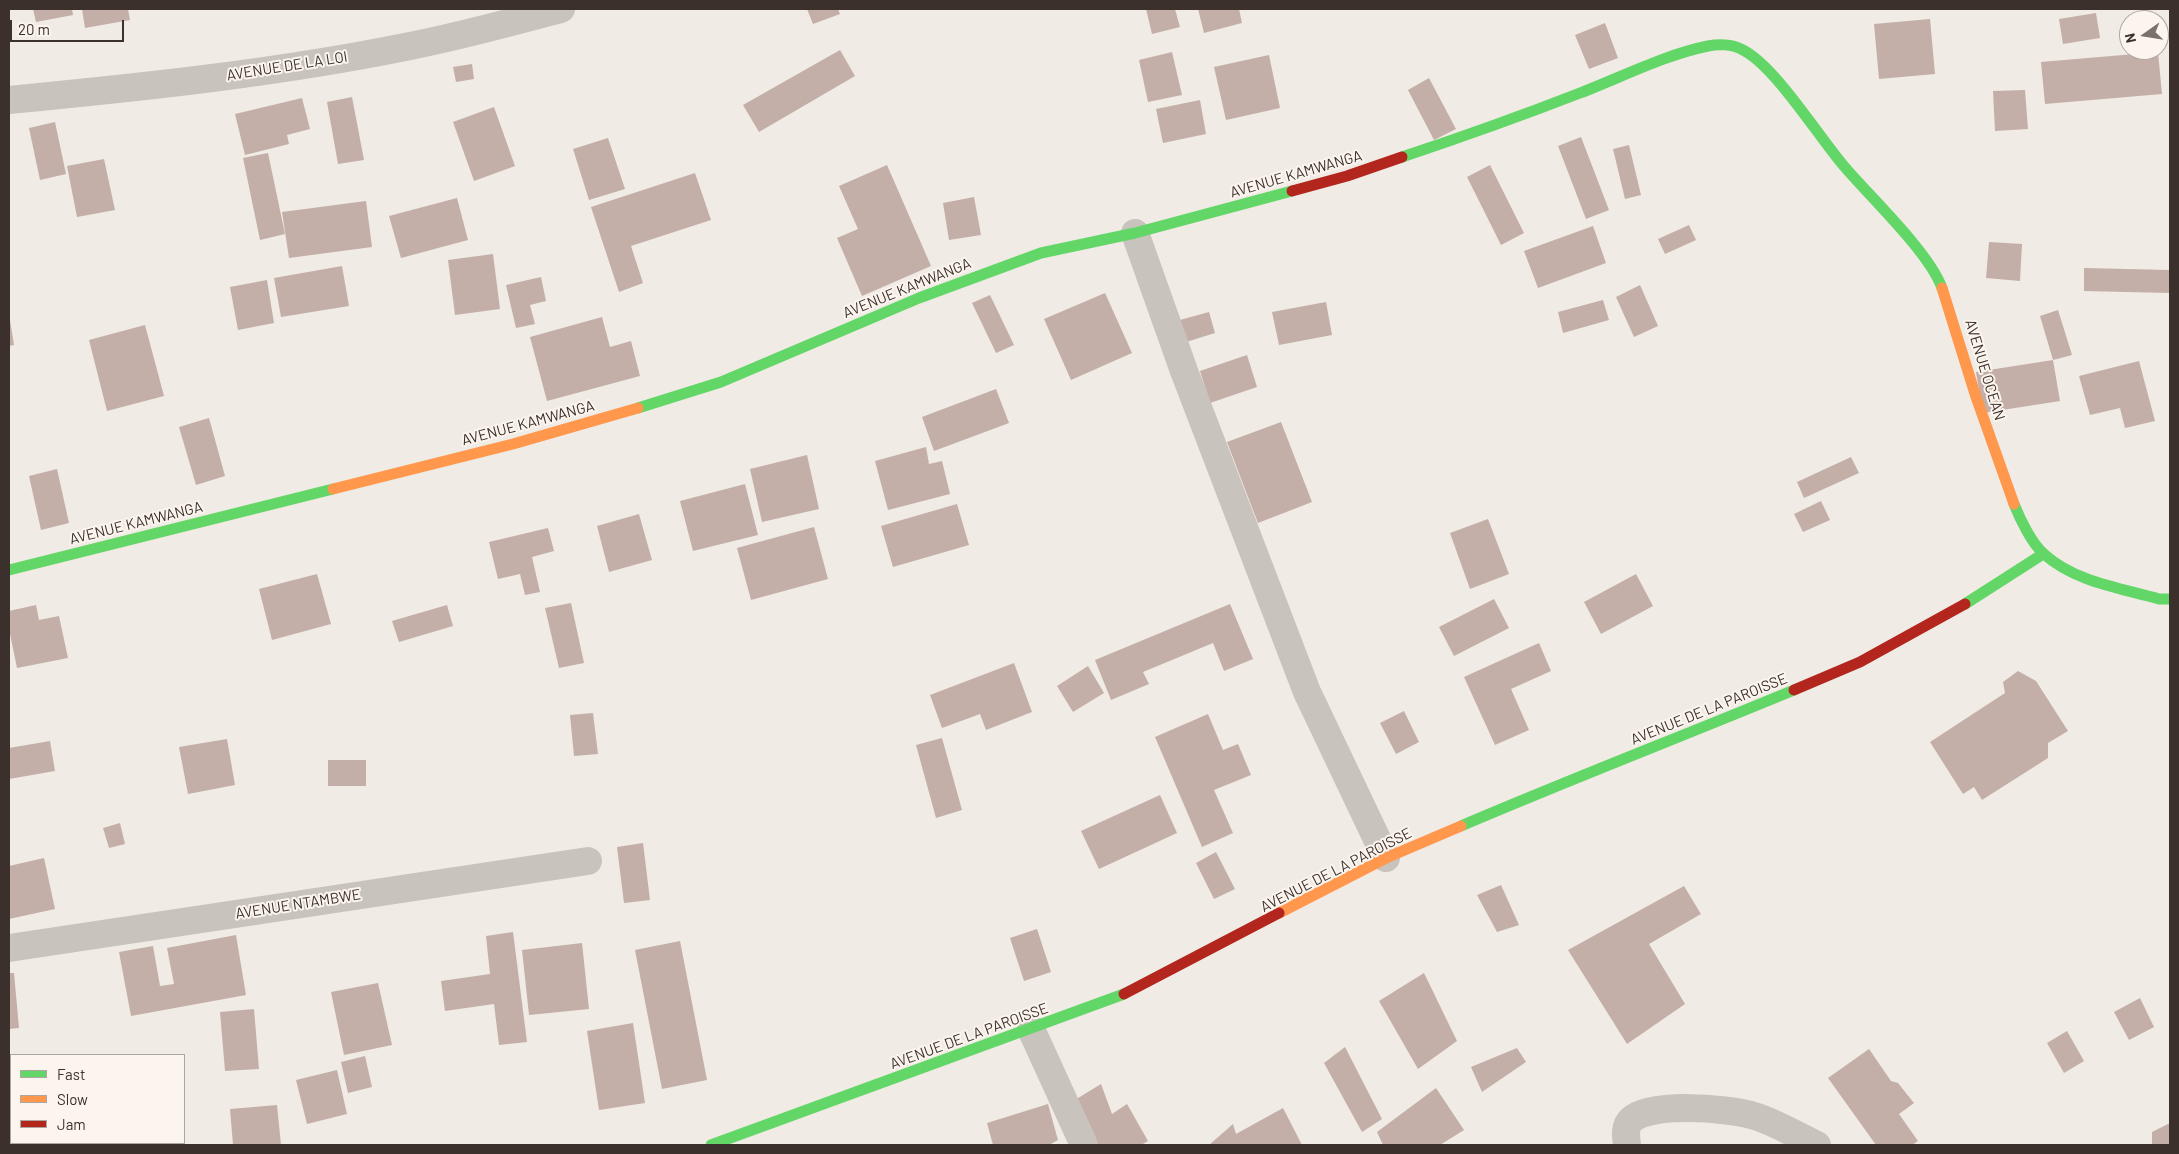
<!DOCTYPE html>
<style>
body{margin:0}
#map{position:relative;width:2179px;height:1154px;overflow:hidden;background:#f0ebe5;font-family:Barlow,sans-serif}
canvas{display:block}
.frame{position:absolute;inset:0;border:10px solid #3b302b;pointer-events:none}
.legend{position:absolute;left:10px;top:1054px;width:175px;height:90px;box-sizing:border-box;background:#fbf5ee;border:1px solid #aea6a0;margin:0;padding:6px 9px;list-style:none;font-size:15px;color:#3b302b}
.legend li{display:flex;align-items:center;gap:10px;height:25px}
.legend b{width:25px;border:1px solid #aea6a0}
.north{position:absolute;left:2119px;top:10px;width:50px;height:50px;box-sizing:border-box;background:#fbf5ee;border:1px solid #aea6a0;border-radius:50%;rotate:257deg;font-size:14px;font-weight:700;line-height:20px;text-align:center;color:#3b302b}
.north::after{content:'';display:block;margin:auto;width:18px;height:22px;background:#7a716c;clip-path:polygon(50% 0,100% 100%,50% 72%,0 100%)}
.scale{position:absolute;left:10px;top:20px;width:114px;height:22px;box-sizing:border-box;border:2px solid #3b302b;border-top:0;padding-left:6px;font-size:15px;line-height:18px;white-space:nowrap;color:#3b302b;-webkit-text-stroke:4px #fbf5ee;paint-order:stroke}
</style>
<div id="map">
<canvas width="2179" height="1154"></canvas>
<div class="frame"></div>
<ul class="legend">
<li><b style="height:6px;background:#63d668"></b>Fast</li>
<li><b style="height:6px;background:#ff974d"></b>Slow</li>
<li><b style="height:6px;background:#b3261e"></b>Jam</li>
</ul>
<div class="north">N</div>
<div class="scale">20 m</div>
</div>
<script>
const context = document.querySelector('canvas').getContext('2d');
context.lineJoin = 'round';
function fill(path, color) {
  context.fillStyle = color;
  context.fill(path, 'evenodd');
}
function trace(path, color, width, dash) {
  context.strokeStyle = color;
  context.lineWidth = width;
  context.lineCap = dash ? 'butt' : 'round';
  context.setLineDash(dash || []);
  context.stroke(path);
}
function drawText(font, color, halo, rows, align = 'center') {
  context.font = font + ' Barlow,sans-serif';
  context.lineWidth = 4;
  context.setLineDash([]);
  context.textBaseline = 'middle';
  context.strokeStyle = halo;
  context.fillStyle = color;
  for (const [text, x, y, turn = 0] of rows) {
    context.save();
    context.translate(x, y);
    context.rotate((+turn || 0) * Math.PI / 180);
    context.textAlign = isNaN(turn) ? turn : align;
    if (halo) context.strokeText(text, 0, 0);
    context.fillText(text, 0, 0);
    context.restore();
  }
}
const building = new Path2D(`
 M 33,9 L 72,9 L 73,15 L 36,22 Z
 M 82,9 L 128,9 L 130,20 L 85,28 Z
 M 807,9 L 838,9 L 840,14 L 813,24 Z
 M 1146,9 L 1175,9 L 1180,27 L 1152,34 Z
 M 1198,9 L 1239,9 L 1242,23 L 1204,33 Z
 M 2096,13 L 2100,38 L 2063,44 L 2059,19 Z
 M 1930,19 L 1935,74 L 1879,79 L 1874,24 Z
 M 1605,23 L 1618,58 L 1589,69 L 1575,35 Z
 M 840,50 L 855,76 L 759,132 L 743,105 Z
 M 1172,52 L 1182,95 L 1148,102 L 1139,60 Z
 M 2158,52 L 2162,94 L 2045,104 L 2041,62 Z
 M 1269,55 L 1280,108 L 1226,120 L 1214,67 Z
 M 472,64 L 474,79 L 456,82 L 453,67 Z
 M 1429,78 L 1456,129 L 1434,140 L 1408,90 Z
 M 2025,90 L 2028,129 L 1995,131 L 1993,91 Z
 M 352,97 L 364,160 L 338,164 L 327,102 Z
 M 302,98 L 310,129 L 287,135 L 289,144 L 245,155 L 235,114 Z
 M 1200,100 L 1206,134 L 1163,143 L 1156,109 Z
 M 494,107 L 515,166 L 474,181 L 453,122 Z
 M 55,122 L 66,174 L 40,180 L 29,128 Z
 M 1581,137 L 1609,210 L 1586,219 L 1558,146 Z
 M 608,138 L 625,189 L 589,200 L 573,149 Z
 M 1629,145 L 1641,195 L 1625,199 L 1613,149 Z
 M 268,153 L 285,234 L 260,240 L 243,158 Z
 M 104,159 L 115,210 L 77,217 L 67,166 Z
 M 887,165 L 931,266 L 862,296 L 837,238 L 858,229 L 839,186 Z
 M 1490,165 L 1524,233 L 1501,245 L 1467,177 Z
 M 695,173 L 711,220 L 631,246 L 643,283 L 619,292 L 591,207 Z
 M 974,197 L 981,235 L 949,240 L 943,203 Z
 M 457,198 L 468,240 L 401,258 L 389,216 Z
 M 366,201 L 372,247 L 289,258 L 282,212 Z
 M 1689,225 L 1696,240 L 1665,254 L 1658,239 Z
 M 1593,226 L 1606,263 L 1538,288 L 1524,251 Z
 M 1989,242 L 2022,244 L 2020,281 L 1986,278 Z
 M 493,254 L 500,309 L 455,315 L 448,260 Z
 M 342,266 L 349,306 L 281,317 L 274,278 Z
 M 2084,268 L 2170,270 L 2170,293 L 2084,291 Z
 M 541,277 L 546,301 L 530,305 L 535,324 L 516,328 L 506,285 Z
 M 267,280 L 274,323 L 238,330 L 230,287 Z
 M 1640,285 L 1658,326 L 1634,337 L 1616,297 Z
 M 1105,293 L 1132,353 L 1071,380 L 1044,319 Z
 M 990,295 L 1014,345 L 996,353 L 972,303 Z
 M 1603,300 L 1609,320 L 1563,333 L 1558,312 Z
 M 1326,302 L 1332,335 L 1279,345 L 1272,312 Z
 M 2058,310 L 2072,355 L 2053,360 L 2060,401 L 1983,413 L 1976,372 L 2053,360 L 2040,316 Z
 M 1209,312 L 1215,333 L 1183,343 L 1176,321 Z
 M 9,314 L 14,345 L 9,346 Z
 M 602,317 L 610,347 L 631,341 L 640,376 L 547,401 L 530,337 Z
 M 145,325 L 164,396 L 107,411 L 89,340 Z
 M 1247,355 L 1257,387 L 1210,403 L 1200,371 Z
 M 2139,361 L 2155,421 L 2125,428 L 2120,408 L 2090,415 L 2079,376 Z
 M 996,389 L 1009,423 L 934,451 L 922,417 Z
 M 209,418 L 225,476 L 196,485 L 179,427 Z
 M 1281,422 L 1312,502 L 1258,523 L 1227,442 Z
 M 926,447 L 929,464 L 942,461 L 950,494 L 888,510 L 875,461 Z
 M 807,455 L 819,509 L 762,522 L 750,469 Z
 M 1851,457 L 1859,473 L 1804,498 L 1797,482 Z
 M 57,469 L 69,523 L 41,530 L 29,476 Z
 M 745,484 L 758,535 L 693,551 L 680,501 Z
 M 1821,501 L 1830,520 L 1803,532 L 1794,514 Z
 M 957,504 L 969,545 L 893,567 L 881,526 Z
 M 639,514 L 652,560 L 609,572 L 597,526 Z
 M 1488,519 L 1509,574 L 1470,589 L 1450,533 Z
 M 814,527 L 828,579 L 751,600 L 737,548 Z
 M 548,528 L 554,551 L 532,557 L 540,592 L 525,595 L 520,574 L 498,579 L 489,542 Z
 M 317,574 L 331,624 L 272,640 L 259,589 Z
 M 1636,574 L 1653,606 L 1601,634 L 1584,602 Z
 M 1494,599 L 1509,628 L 1454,656 L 1439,627 Z
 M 571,603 L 584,663 L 559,668 L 545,608 Z
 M 1230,604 L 1253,659 L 1224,671 L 1213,643 L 1143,672 L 1149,684 L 1111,700 L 1095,660 Z
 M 36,605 L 39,620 L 59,616 L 68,658 L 17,668 L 9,629 L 9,611 Z
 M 447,605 L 453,626 L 399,642 L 392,621 Z
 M 1539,643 L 1551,671 L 1511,689 L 1529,730 L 1495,745 L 1464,677 Z
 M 1014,663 L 1032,712 L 986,730 L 980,714 L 942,728 L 930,695 Z
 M 1088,666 L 1104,693 L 1073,712 L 1057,686 Z
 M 2018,671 L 2036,681 L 2068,731 L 2048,743 L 2048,758 L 1982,800 L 1974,787 L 1963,794 L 1930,742 L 2005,693 L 2003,682 Z
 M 1404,711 L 1419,742 L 1396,754 L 1380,723 Z
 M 593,713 L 598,754 L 574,756 L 570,715 Z
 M 1208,714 L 1223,750 L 1238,744 L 1251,775 L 1214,790 L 1233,833 L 1202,847 L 1155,737 Z
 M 942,738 L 962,810 L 936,818 L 916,745 Z
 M 227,739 L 235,785 L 188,794 L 179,747 Z
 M 50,741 L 55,771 L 9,779 L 9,748 Z
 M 328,760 L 366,760 L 366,786 L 328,786 Z
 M 1160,795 L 1177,833 L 1099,869 L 1081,831 Z
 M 120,823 L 125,844 L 109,848 L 103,828 Z
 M 643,843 L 650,900 L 624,903 L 617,847 Z
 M 1216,852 L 1235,889 L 1214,899 L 1196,863 Z
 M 44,858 L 55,909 L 9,919 L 9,866 Z
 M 1501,885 L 1519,925 L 1497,932 L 1477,895 Z
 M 1684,886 L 1701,914 L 1649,944 L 1685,1004 L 1627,1044 L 1568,950 Z
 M 1037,929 L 1051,972 L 1024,981 L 1010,938 Z
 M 513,932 L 527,1042 L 499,1045 L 494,1004 L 445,1011 L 441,981 L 490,974 L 486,936 Z
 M 236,935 L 246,995 L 131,1016 L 119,952 L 153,946 L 160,986 L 174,984 L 167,948 Z
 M 680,941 L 707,1080 L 662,1089 L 635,950 Z
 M 582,943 L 589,1009 L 529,1015 L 522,950 Z
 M 9,973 L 14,973 L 19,1028 L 9,1029 Z
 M 1424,973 L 1457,1041 L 1418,1069 L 1379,1001 Z
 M 378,983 L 392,1045 L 344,1055 L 331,992 Z
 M 2140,998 L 2154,1027 L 2129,1040 L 2114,1012 Z
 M 254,1009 L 259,1069 L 225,1071 L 220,1012 Z
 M 633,1023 L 645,1103 L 599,1110 L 587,1031 Z
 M 2067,1031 L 2084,1061 L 2064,1073 L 2047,1043 Z
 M 1345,1047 L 1382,1119 L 1362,1132 L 1324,1063 Z
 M 1517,1048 L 1526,1062 L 1482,1092 L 1471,1067 Z
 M 1869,1049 L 1891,1081 L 1898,1083 L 1914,1103 L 1899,1114 L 1918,1141 L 1912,1145 L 1876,1145 L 1828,1078 Z
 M 365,1056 L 372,1087 L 348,1093 L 341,1062 Z
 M 337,1070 L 347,1114 L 307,1124 L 296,1080 Z
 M 11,1083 L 11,1121 L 9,1122 L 9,1084 Z
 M 1101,1084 L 1112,1114 L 1127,1104 L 1148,1141 L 1141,1145 L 1094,1145 L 1070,1103 Z
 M 1436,1088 L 1464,1130 L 1440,1145 L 1383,1145 L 1377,1132 Z
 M 1048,1104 L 1058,1140 L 1049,1145 L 993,1145 L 987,1123 Z
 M 277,1105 L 281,1145 L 233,1145 L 230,1109 Z
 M 1283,1108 L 1302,1145 L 1209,1145 L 1233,1124 L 1236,1134 Z
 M 2170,1123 L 2170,1145 L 2152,1145 L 2152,1132 Z`);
const street = new Path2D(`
 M 9,100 C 143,87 278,73 410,46 C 461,36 511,22 561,9
 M 1135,233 L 1184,371 L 1307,692 L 1386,858
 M 9,948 L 588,861
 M 1031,1029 L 1084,1145
 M 1627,1145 C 1626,1137 1624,1127 1631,1120 C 1649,1102 1727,1108 1751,1115 C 1772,1120 1797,1136 1817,1145`);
const fast = new Path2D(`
 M 1402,157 C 1462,137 1521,116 1580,93 C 1622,77 1664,55 1708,46 C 1718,44 1732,44 1741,49 C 1774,64 1818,136 1843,165 C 1870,197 1929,252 1942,288
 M 638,408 L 721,382 L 919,298 L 1041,253 L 1135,233 L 1292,191
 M 2014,504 C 2020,519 2032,544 2044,554 C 2075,582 2120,588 2159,599 L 2170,599
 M 9,570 L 333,489
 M 1965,604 L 2043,554
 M 1461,826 C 1571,779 1683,736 1794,690
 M 711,1145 L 1124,994`);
const slow = new Path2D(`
 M 1942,288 L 1976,397 L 2014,504
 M 333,489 L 513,444 L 638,408
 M 1279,913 L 1386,858 L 1461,826`);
const jam = new Path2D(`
 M 1292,191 L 1347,176 L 1402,157
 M 1794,690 L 1860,662 L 1965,604
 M 1124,994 L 1279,913`);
const streetNames = [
 ["AVENUE DE LA LOI",287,66,-9],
 ["AVENUE KAMWANGA",1296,174,-16],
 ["AVENUE KAMWANGA",907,288,-22],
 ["AVENUE OCEAN",1985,370,73],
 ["AVENUE KAMWANGA",528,423,-15],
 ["AVENUE KAMWANGA",136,523,-14],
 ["AVENUE DE LA PAROISSE",1709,709,-22],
 ["AVENUE DE LA PAROISSE",1336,870,-27],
 ["AVENUE NTAMBWE",298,904,-9],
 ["AVENUE DE LA PAROISSE",969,1036,-20]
];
fill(building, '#c3afa7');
trace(street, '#c9c3be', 28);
trace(fast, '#63d668', 11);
trace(slow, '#ff974d', 11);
trace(jam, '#b3261e', 11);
drawText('15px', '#3b302b', '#fbf5ee', streetNames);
</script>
